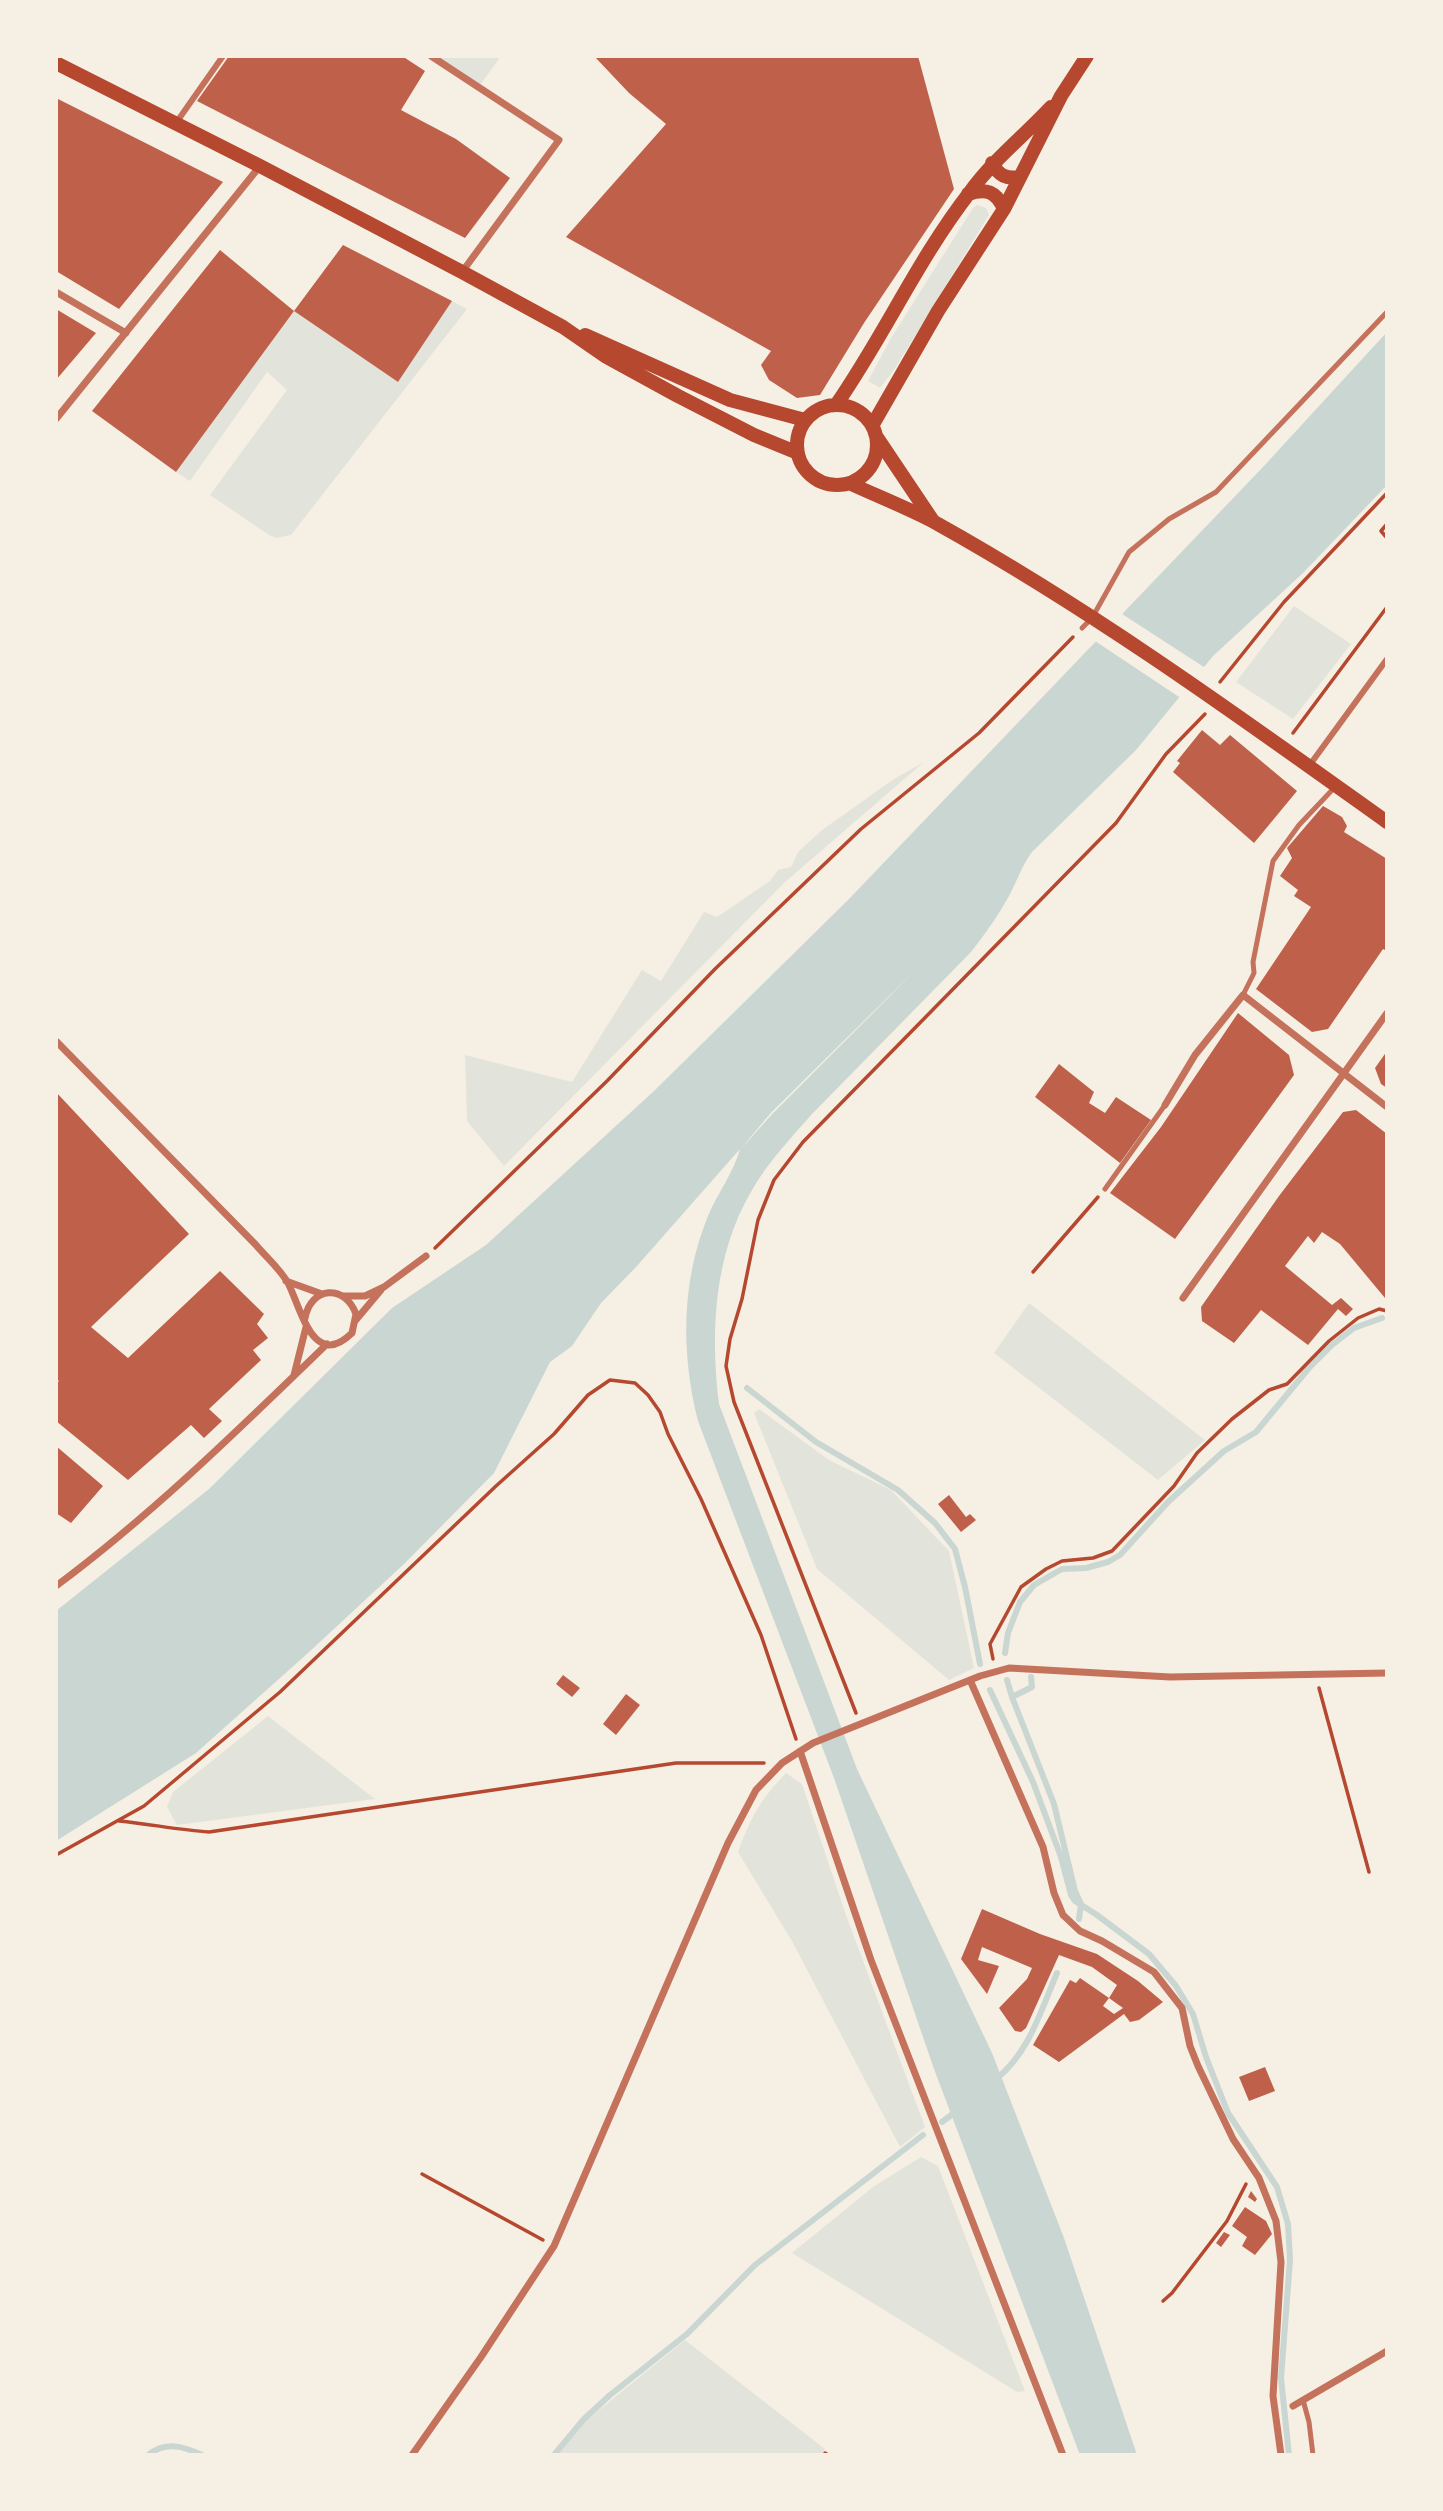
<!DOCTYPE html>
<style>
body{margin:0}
#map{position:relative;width:1443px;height:2511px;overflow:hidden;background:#f6efe4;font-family:Poppins,sans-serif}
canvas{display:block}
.frame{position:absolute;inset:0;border:58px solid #f6efe4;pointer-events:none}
</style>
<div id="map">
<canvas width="1443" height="2511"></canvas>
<div class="frame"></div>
</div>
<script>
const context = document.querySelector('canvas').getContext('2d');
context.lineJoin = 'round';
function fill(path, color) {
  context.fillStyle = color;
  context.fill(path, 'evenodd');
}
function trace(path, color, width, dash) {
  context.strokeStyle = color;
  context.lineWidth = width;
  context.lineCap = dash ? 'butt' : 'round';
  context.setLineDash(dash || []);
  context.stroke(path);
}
const green = new Path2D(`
 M 431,56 L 501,56 L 478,88 Z
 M 977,205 L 986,208 L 989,215 L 894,370 L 880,388 L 868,381 L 891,338 L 973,208 Z
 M 452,301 L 467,309 L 291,535 L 276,538 L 269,535 L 210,495 L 287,390 L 267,372 L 190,481 L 176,472 L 294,311 L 398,382 Z
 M 1294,606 L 1351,644 L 1293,719 L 1236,682 Z
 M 924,762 L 784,883 L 504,1166 L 467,1121 L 465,1055 L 572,1082 L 642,970 L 661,981 L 704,912 L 717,917 L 770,881 L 778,870 L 791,867 L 798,852 L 822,830 L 894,779 Z
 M 1029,1303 L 1205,1440 L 1158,1480 L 994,1353 Z
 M 759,1409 L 829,1460 L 891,1490 L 949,1551 L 974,1668 L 949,1680 L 817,1569 L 754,1413 Z
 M 268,1716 L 375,1799 L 177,1825 L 167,1807 L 173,1792 Z
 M 786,1773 L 802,1784 L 846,1915 L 925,2127 L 900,2147 L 793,1943 L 738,1852 C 751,1817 760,1800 786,1773 Z
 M 921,2157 L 938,2166 L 1025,2391 L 1017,2392 L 792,2253 L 873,2187 Z
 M 685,2340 L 825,2449 L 821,2455 L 558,2455 L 588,2419 Z`);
const water = new Path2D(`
 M 1387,332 L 1387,485 L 1303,573 L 1213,656 L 1136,750 L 1032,852 C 1022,865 1017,881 1009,896 C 998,916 985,934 971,952 L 812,1114 C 791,1138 768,1162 752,1190 C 714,1254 710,1332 719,1404 L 857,1769 L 992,2053 L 1064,2238 L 1137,2455 L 1080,2455 L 934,2069 L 834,1778 L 698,1421 C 681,1353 681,1282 708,1216 C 717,1194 734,1172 740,1149 L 636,1267 L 601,1303 L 572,1346 L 550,1362 L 494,1473 L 404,1564 L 308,1653 L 196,1753 L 56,1841 L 56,1611 L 209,1489 L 392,1308 L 486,1245 L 654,1091 L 848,900 L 1263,467 ZM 911,974 L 772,1114 L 743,1146 L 771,1113 Z`);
const pier = new Path2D(`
 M 1119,612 L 1207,669 L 1182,699 L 1092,639 Z
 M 917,969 L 772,1114 L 740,1150 L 771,1113 Z`);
const stream = new Path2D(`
 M 747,1388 L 816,1442 L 898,1490 L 935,1523 L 955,1549 L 965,1587 L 980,1664
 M 1005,1653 L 1008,1633 L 1020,1602 L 1034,1585 L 1062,1569 L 1086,1568 L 1108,1562 L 1120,1555 L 1168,1502 L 1224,1451 L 1256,1432 L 1309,1368 L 1332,1345 L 1354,1328 L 1382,1318
 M 1007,1680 L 1012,1697 L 1054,1804 L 1075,1891 L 1081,1904 L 1079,1919
 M 990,1690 L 1033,1782 L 1061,1857 L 1071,1895 L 1075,1901 L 1097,1915 L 1149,1954 L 1176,1986 L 1193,2014 L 1206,2057 L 1228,2113 L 1277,2187 L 1288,2224 L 1290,2260 L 1281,2378 L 1289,2455
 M 1012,1697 L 1032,1687 L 1031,1677
 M 996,2079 C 1029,2053 1041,2010 1057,1973
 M 942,2122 L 958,2110
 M 148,2455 C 166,2441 183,2446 202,2455
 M 554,2455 L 584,2419 L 610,2395 L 687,2334 L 755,2265 L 923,2135`);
const building = new Path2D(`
 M 229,56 L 402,56 L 425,71 L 401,110 L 456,139 L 510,178 L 465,238 L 197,101 Z
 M 594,56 L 918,56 L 954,189 L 864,323 L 820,395 L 797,398 L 769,380 L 761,365 L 771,351 L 566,237 L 666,124 L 629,93 Z
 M 56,98 L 223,182 L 119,309 L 56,271 Z
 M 343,245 L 452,301 L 398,382 L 294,311 Z
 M 220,250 L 294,311 L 176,472 L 92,411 Z
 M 56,309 L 96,333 L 56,380 Z
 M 1202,730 L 1220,745 L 1230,735 L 1297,791 L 1254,843 L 1173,772 L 1180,763 L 1177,761 Z
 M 1323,806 L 1342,817 L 1347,826 L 1344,832 L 1387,859 L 1387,951 L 1383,949 L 1328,1029 L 1312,1032 L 1256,989 L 1311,907 L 1294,896 L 1298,890 L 1280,876 L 1292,858 L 1287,848 Z
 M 1238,1013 L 1289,1055 L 1294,1075 L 1175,1239 L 1110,1193 L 1161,1127 Z
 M 1387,1051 L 1387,1088 L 1381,1084 L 1375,1068 Z
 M 1059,1064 L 1094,1092 L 1089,1103 L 1105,1113 L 1116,1097 L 1151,1120 L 1120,1163 L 1035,1097 Z
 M 56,1092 L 189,1234 L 91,1327 L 128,1358 L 220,1271 L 264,1314 L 257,1324 L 268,1338 L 253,1350 L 261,1360 L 209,1409 L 222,1421 L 204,1438 L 191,1425 L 128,1480 L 56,1421 L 56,1384 L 59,1381 L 56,1379 Z
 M 1356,1110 L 1387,1134 L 1387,1296 L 1385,1298 L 1340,1244 L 1322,1232 L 1314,1243 L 1308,1236 L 1285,1266 L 1332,1305 L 1341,1298 L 1353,1309 L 1346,1316 L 1338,1309 L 1308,1345 L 1261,1310 L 1234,1343 L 1202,1321 L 1201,1307 L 1279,1196 L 1343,1112 Z
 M 56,1446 L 103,1486 L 71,1523 L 56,1513 Z
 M 949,1495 L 966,1517 L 970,1514 L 976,1520 L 961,1532 L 938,1504 Z
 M 563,1675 L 580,1688 L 572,1697 L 556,1684 Z
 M 626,1694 L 640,1705 L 616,1735 L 603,1724 Z
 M 982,1909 L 1040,1934 L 1097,1954 L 1138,1981 L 1163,2002 L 1139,2020 L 1130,2022 L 1124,2014 L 1059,2062 L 1033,2045 L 1070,1980 L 1076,1983 L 1080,1978 L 1109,1998 L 1103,2006 L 1114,2014 L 1123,2008 L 1109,1998 L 1117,1985 L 1092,1967 L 1059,1955 L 1026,2028 L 1021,2032 L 1015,2031 L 999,2008 L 1027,1979 L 1032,1968 L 982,1947 L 978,1960 L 999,1966 L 987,1994 L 961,1959 Z
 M 1265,2067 L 1275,2091 L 1249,2101 L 1239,2077 Z
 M 1251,2191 L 1257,2199 L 1255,2202 L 1248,2197 Z
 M 1245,2207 L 1266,2221 L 1272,2234 L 1255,2255 L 1242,2246 L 1247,2237 L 1232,2226 Z
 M 1224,2232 L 1230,2235 L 1221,2247 L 1216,2243 Z`);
const path = new Path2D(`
 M 1387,524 L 1381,531 L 1387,538
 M 1220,682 L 1284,602 L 1387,493
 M 1293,733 L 1387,607
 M 435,1248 L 607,1081 L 715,969 L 861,829 L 979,733 L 1073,637
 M 1033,1272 L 1098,1197
 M 993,1659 L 990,1644 L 1021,1587 L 1046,1569 L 1062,1561 L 1093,1558 L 1112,1551 L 1174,1486 L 1197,1453 L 1232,1419 L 1269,1390 L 1287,1384 L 1329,1341 L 1358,1318 L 1379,1309 L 1387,1311
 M 1319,1688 L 1369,1872
 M 856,1713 L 734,1402 L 726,1366 L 730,1339 L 742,1299 L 758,1220 L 774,1180 L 803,1142 L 1116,823 L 1166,754 L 1205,714
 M 119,1821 C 150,1824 179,1830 209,1832 L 676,1763 L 764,1763
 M 56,1855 L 144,1806 L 280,1692 L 496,1486 L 554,1434 L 588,1395 L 610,1380 L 635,1383 L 648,1395 L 660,1412 L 668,1434 L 701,1499 L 761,1635 L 796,1739
 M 422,2174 L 543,2240
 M 1163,2301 L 1172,2293 L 1227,2221 L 1246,2184
 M 825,2453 L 828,2455`);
const service = new Path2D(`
 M 1082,628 L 1092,618 L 1129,552 L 1169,519 L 1216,492 L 1387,312
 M 1243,995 L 1254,973 L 1253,962 L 1273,861 L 1299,825 L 1335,787
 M 1105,1189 L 1165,1105
 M 1303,2400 L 1309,2422 L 1313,2455`);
const pedestrian = new Path2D(`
 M 176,123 L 223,56
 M 1309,766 L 1387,659`);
const minor = new Path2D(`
 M 431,56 L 559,140 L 462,272
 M 56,292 L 126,333
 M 56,419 L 260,166
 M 56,1041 L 256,1245 C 266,1257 280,1269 288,1283 C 301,1308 313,1371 352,1333 L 356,1314 C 345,1284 311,1286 305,1318
 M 1165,1105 L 1195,1055 L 1243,995 L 1387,1107
 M 286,1281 L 322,1294
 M 343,1296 L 365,1296 L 384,1287 L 426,1256
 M 1183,1298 L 1387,1013
 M 355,1321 L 381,1290
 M 294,1375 L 306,1327
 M 56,1586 C 154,1513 239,1429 327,1344
 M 970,1680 L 1043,1847 L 1054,1893 L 1063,1915 L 1080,1931 L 1102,1941 L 1154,1972 L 1182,2008 L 1190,2046 L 1198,2066 L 1233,2139 L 1259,2178 L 1276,2221 L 1281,2262 L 1273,2396 L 1281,2455
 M 800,1751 L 871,1960 L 1063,2455
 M 1293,2406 L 1387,2351
 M 412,2455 L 481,2357 L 554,2246 L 728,1843 L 756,1790 L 782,1763 L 813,1743 L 980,1676 L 1009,1668 L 1170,1677 L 1387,1673`);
const secondary = new Path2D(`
 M 56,63 L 260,166 L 462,272 L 563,327 L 605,356 L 678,396 L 754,435 L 798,453
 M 992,163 C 999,176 1006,179 1020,177
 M 968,194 C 986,188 996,191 1004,209
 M 585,335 L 730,400 L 805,420
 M 836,405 C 884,336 918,259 970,192 C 993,160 1024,136 1051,107
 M797 445a40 40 0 1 1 80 0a40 40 0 1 1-80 0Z
 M 872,426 L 938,311 L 1004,209 L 1061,96 L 1087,56
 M 876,436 L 933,521
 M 849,483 C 877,496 908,508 936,523 C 1094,611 1240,717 1387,822`);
fill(green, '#e2e4dc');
fill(water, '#c9d6d2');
fill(pier, '#f6efe4');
trace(stream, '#c9d6d2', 6);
fill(building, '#bf614a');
trace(path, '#b5482f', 3.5);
trace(service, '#c5725c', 5);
trace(pedestrian, '#c5725c', 6);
trace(minor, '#c5725c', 7);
trace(secondary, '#b5482f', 14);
</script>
